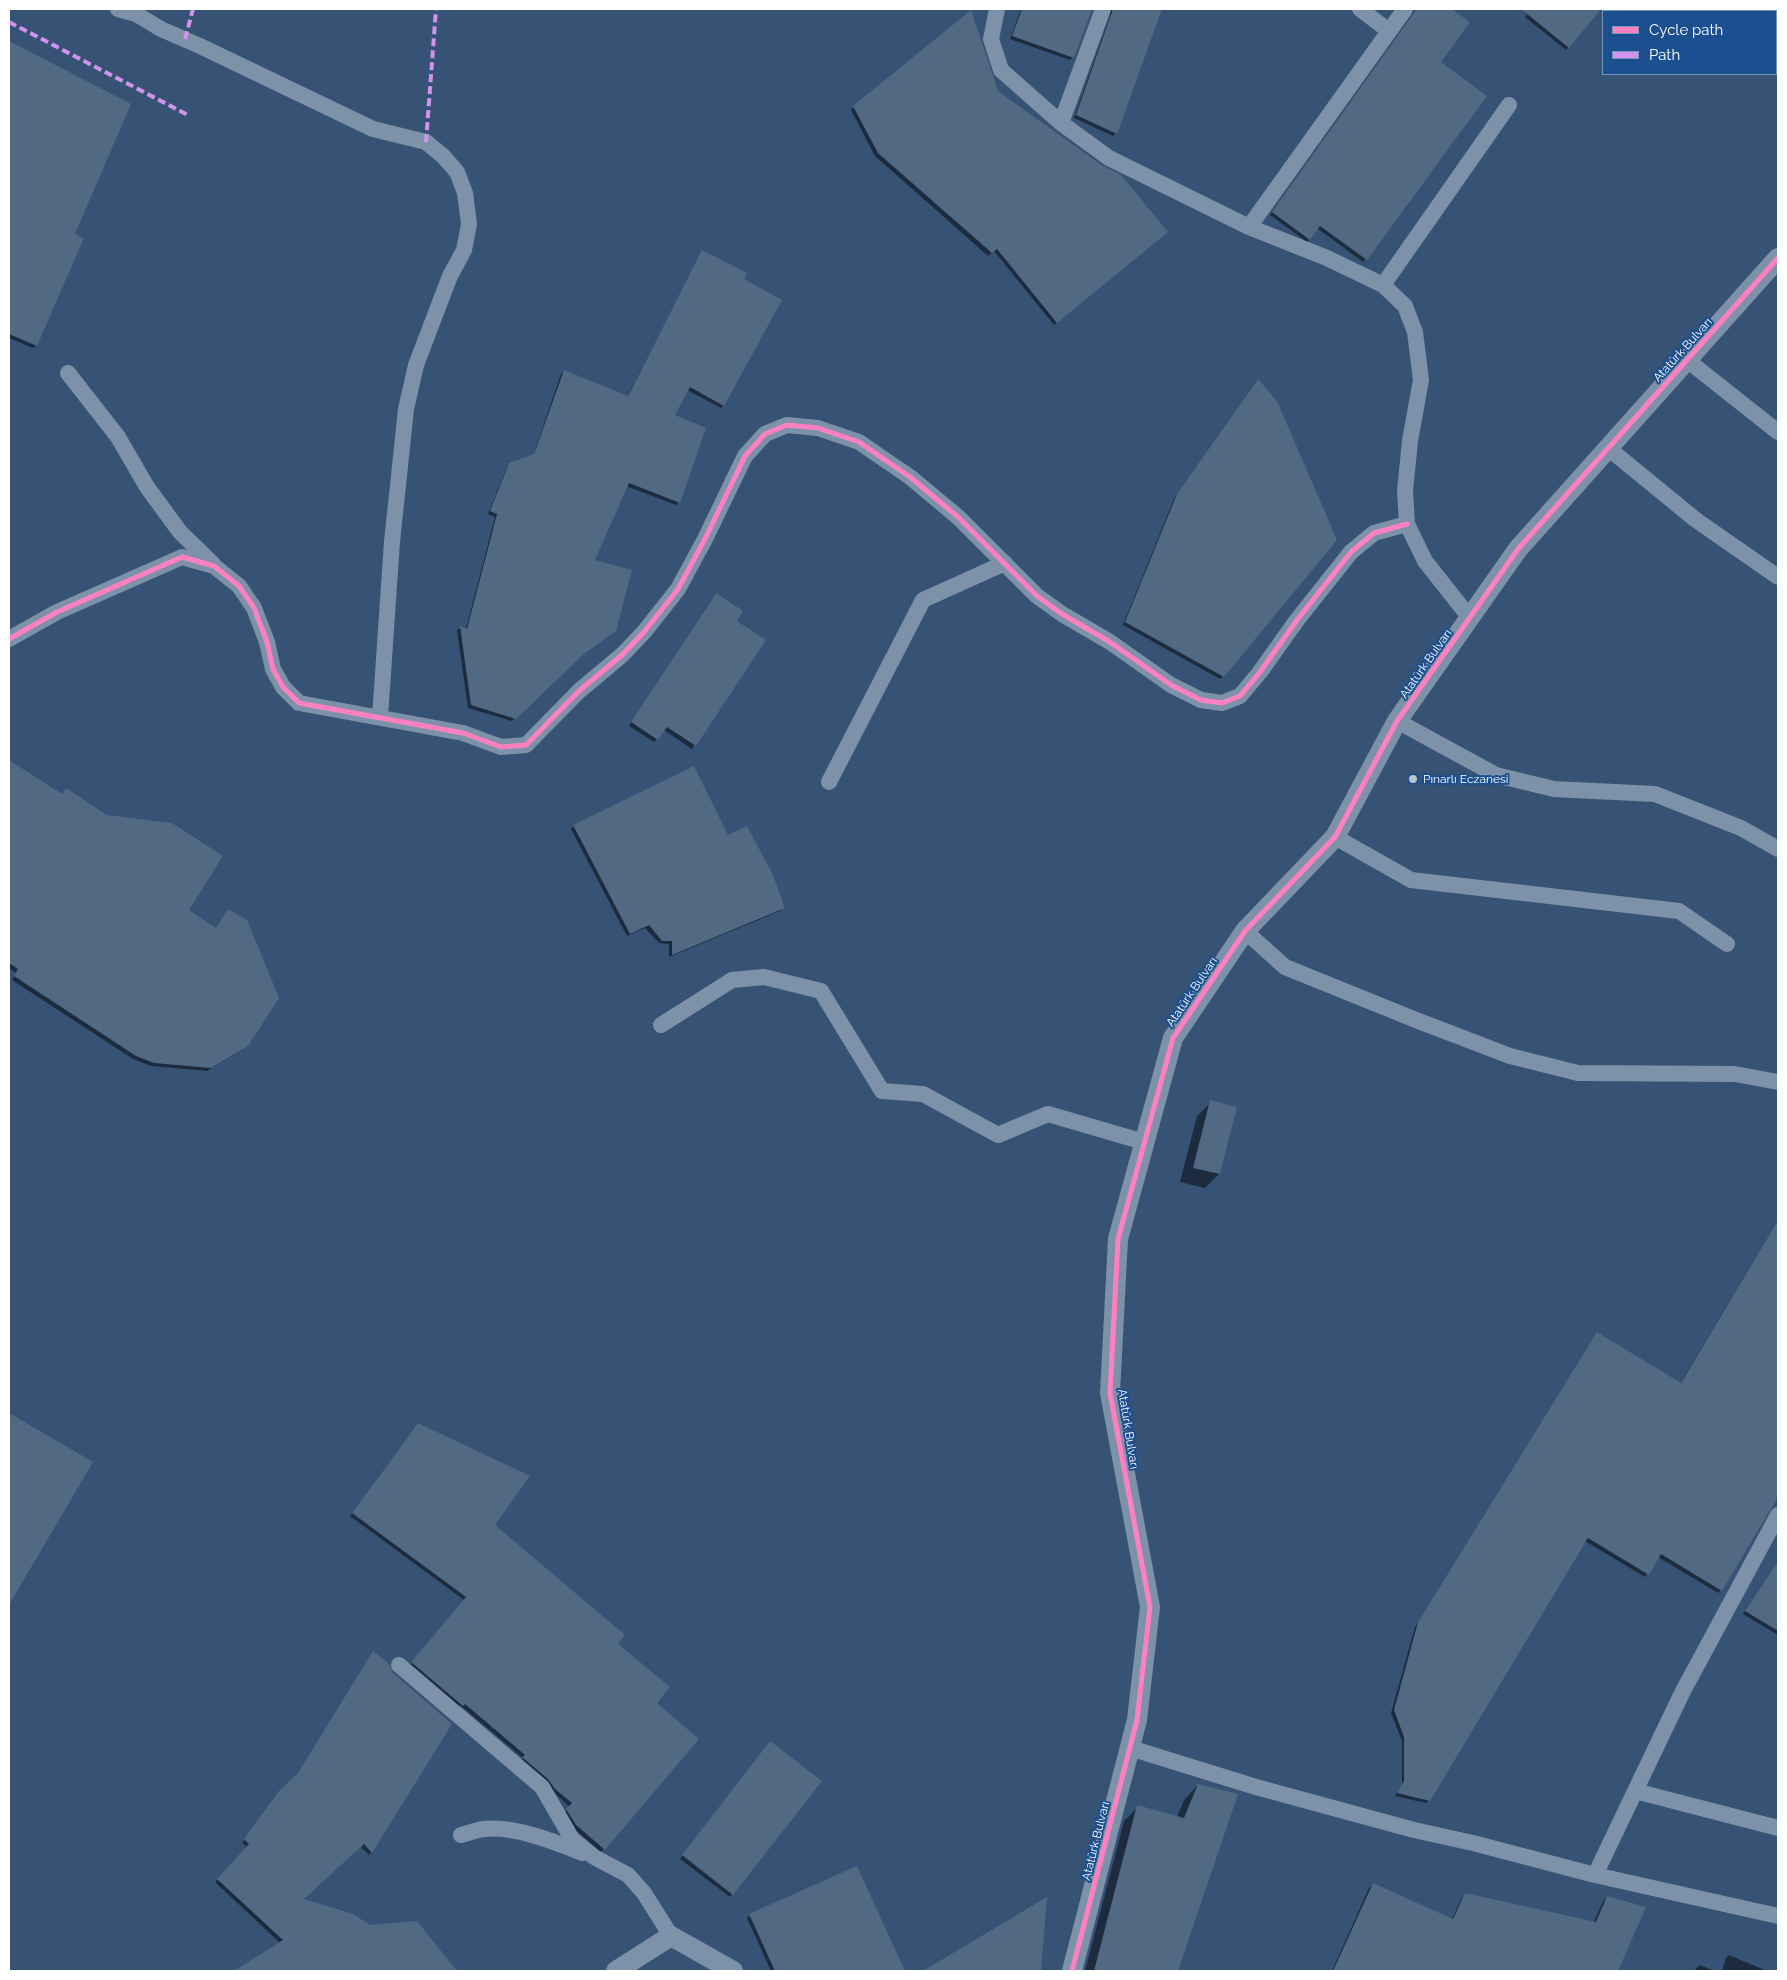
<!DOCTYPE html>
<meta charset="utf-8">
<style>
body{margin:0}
#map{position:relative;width:1787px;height:1980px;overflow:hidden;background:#365274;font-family:Raleway,sans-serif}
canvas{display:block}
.frame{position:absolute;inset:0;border:10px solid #fff;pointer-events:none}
.legend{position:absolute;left:1602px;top:10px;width:175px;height:65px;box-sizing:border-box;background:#1b4f8f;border:1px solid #7695bc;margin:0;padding:6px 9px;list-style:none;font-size:15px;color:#fff}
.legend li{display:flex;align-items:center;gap:10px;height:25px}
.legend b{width:25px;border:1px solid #7695bc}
</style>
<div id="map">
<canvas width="1787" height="1980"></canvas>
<div class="frame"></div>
<ul class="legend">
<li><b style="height:6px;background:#ff80c0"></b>Cycle path</li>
<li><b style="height:6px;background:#d193ec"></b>Path</li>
</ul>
</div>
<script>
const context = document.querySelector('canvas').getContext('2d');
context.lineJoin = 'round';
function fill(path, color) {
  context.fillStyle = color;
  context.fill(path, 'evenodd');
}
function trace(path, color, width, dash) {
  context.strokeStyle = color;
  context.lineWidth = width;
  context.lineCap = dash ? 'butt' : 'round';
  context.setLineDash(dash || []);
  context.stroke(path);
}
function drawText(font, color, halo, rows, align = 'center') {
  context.font = font + ' Raleway,sans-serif';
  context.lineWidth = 4;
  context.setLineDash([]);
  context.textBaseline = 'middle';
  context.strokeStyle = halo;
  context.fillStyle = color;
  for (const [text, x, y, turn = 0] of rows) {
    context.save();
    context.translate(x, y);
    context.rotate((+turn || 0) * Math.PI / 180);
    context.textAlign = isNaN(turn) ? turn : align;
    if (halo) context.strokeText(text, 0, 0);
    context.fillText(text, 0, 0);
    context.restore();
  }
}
const shadow = new Path2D(`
 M 1021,9 L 1091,9 L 1073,57 L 1070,60 L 1010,39 Z
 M 1109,9 L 1160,9 L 1116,133 L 1113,136 L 1074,118 L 1110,16 Z
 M 1418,9 L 1450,9 L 1468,22 L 1439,62 L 1485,96 L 1363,262 L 1317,228 L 1307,242 L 1270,215 Z
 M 1531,9 L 1599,9 L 1566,50 L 1525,17 Z
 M 9,43 L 130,104 L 74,235 L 83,239 L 36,346 L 33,348 L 9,338 Z
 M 997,92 L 1163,235 L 1054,325 L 994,251 L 988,256 L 875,156 L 851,110 L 854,107 Z
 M 702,252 L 742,280 L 723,406 L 721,408 L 687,390 L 674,416 L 679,502 L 676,505 L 626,486 L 594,561 L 579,657 L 512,721 L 468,708 L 457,630 L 460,628 L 466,629 L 495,517 L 488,514 L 507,467 L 510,464 L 533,456 L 561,374 L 564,371 L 627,397 Z
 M 1255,383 L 1223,676 L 1220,679 L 1123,625 L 1174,499 Z
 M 713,597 L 735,621 L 764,640 L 692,749 L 664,730 L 654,742 L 629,726 Z
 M 9,762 L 61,796 L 187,910 L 216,929 L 247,1045 L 243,1049 L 207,1071 L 151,1066 L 133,1059 L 12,980 L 16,973 L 9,968 Z
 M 574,826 L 727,836 L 783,908 L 780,911 L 669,957 L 669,944 L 659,943 L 645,928 L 627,936 L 571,829 Z
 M 1211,1102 L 1219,1174 L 1205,1188 L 1180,1182 L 1197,1116 Z
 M 1778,1220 L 1778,1495 L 1721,1590 L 1718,1593 L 1658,1557 L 1645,1577 L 1585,1541 L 1429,1800 L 1426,1803 L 1395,1796 L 1402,1785 L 1402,1741 L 1391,1713 L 1415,1627 L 1595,1336 L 1680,1384 Z
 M 9,1414 L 92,1462 L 9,1603 Z
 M 415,1427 L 493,1525 L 617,1644 L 655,1703 L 697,1739 L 601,1852 L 573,1828 L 564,1813 L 570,1807 L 520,1761 L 523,1758 L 461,1706 L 459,1708 L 409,1666 L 464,1600 L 350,1516 Z
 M 1778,1561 L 1778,1635 L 1743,1614 Z
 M 391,1673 L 451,1724 L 371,1853 L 369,1855 L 360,1846 L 302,1900 L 370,1926 L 417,1923 L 455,1971 L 236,1971 L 280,1943 L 215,1882 L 247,1847 L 242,1843 L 275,1796 L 296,1777 Z
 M 767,1746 L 732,1894 L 730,1897 L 680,1859 Z
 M 1198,1785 L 1236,1795 L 1177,1971 L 1085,1971 L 1124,1821 L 1138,1807 L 1177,1817 L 1184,1800 Z
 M 856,1868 L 903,1971 L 771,1971 L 747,1918 L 750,1915 Z
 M 1373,1884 L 1452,1919 L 1461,1899 L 1465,1894 L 1594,1922 L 1603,1901 L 1607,1897 L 1645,1908 L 1616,1971 L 1332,1971 L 1369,1888 Z
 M 1045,1899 L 1040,1971 L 925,1971 Z
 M 1729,1955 L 1767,1971 L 1722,1971 L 1726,1958 Z
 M 1699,1965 L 1715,1971 L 1694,1971 Z`);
const building = new Path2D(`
 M 1022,9 L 1092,9 L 1074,58 L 1012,36 Z
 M 1113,9 L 1162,9 L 1117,134 L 1076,115 Z
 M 1417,9 L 1452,9 L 1470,22 L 1441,62 L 1487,96 L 1367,260 L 1320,226 L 1310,240 L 1272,212 Z
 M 1521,9 L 1601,9 L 1569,48 Z
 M 971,10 L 998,91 L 1103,166 L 1121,175 L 1168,232 L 1057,323 L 997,249 L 992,253 L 878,153 L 853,106 Z
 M 9,41 L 131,104 L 75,234 L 84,238 L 37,346 L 9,334 Z
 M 702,250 L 747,273 L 744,279 L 782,300 L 724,406 L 690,387 L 675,415 L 706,428 L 680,503 L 629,483 L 595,560 L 632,570 L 616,631 L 584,654 L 516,719 L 471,705 L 460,626 L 467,629 L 497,514 L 490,511 L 509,463 L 534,454 L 564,370 L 628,396 Z
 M 1258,379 L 1277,401 L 1337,540 L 1224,677 L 1125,622 L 1177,494 Z
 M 716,593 L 743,611 L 737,621 L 766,640 L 696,746 L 667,727 L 658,740 L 631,722 Z
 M 9,760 L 62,794 L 66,788 L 107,815 L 172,823 L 223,856 L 189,910 L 216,928 L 228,909 L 247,920 L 279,998 L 248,1046 L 211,1068 L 154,1063 L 136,1056 L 14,976 L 18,969 L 9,963 Z
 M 694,766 L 728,835 L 747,826 L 773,875 L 785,908 L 672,955 L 672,941 L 662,941 L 649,925 L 630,934 L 573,825 Z
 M 1210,1100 L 1237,1107 L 1220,1174 L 1193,1168 Z
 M 1778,1220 L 1778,1497 L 1722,1591 L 1661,1554 L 1649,1575 L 1588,1538 L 1430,1801 L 1397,1793 L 1404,1781 L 1404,1737 L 1394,1710 L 1418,1622 L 1597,1332 L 1681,1383 Z
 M 9,1413 L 93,1462 L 9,1605 Z
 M 418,1423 L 530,1476 L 495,1525 L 625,1635 L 618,1644 L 670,1687 L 657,1703 L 699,1739 L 605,1850 L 576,1825 L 566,1809 L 572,1803 L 555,1789 L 548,1779 L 522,1757 L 525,1755 L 465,1704 L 463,1706 L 411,1662 L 466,1597 L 352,1513 Z
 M 1778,1561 L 1778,1631 L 1745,1611 Z
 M 373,1651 L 389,1664 L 393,1673 L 452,1724 L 372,1853 L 364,1844 L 304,1899 L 353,1914 L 370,1925 L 417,1921 L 457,1971 L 234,1971 L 283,1940 L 217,1879 L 249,1844 L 244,1839 L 278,1792 L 298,1773 Z
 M 770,1741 L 822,1781 L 733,1895 L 682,1855 Z
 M 1198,1784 L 1238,1794 L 1178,1971 L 1094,1971 L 1137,1805 L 1184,1818 Z
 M 857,1866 L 905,1971 L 775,1971 L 749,1914 Z
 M 1373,1883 L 1453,1919 L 1465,1893 L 1596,1922 L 1607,1896 L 1646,1907 L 1618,1971 L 1333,1971 Z
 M 1047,1897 L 1041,1971 L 923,1971 Z`);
const minor = new Path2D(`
 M 118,9 L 136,14 L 161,29 L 200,46 L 373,129 L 426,142 L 443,156 L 457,172 L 465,193 L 469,224 L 464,250 L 450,276 L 416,365 L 406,409 L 392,542 L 380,717
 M 997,9 L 991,39 L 1001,70 L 1061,123 L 1109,158 L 1249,227 L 1327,258 L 1383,285 L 1405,306 L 1415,332 L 1421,380 L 1410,441 L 1405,491 L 1407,524 L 1425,561 L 1470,618
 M 1360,9 L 1389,31
 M 1061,123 L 1103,9
 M 1249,227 L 1405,9
 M 1383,285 L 1509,105
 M 1687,360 L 1778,432
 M 68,373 L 118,437 L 147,487 L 180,532 L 213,564
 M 1608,448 L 1696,520 L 1778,577
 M 9,639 L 57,612 L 182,557 L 214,566 L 239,586 L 254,608 L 267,642 L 273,669 L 283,687 L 299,703 L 463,733 L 501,747 L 526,745 L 579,691 L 622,655 L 644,632 L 678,589 L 705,539 L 745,456 L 765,434 L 787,425 L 818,428 L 859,442 L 910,477 L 958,517 L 1037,596 L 1062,614 L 1110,642 L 1171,685 L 1201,700 L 1222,703 L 1240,696 L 1260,672 L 1297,620 L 1351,552 L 1374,533 L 1407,524
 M 1397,721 L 1496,775 L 1554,789 L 1655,794 L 1741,828 L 1778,849
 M 829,782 L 923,600 L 1005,563
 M 1335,837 L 1411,880 L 1679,911 L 1727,944
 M 1245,931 L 1285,967 L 1416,1020 L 1510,1056 L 1578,1073 L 1735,1074 L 1778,1082
 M 661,1025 L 732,980 L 764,977 L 821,991 L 882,1091 L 923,1094 L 998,1135 L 1048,1114 L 1144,1142
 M 399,1665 L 542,1787 L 572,1839 L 594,1857 L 628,1875 L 644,1893 L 671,1936
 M 1130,1748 L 1256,1787 L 1414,1830 L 1473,1843 L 1595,1875 L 1778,1916
 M 1635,1791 L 1778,1828
 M 461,1835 C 468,1833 476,1830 484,1829 C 513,1825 556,1842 582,1853
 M 1595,1875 L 1682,1693 L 1778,1515`);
const tertiary = new Path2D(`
 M 616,1971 L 671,1936 L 733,1971
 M 1072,1971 L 1137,1720 L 1150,1607 L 1110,1393 L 1118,1239 L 1173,1038 L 1245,931 L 1335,837 L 1397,721 L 1518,549 L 1778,258`);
const quiet = new Path2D(`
 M 9,22 L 188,115
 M 185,39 L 193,9
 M 426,142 L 436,9`);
const cycleway = new Path2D(`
 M 9,639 L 57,612 L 182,557 L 214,566 L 239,586 L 254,608 L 267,642 L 273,669 L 283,687 L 299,703 L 463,733 L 501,747 L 526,745 L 579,691 L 622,655 L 644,632 L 678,589 L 705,539 L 745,456 L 765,434 L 787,425 L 818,428 L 859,442 L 910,477 L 958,517 L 1037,596 L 1062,614 L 1110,642 L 1171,685 L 1201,700 L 1222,703 L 1240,696 L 1260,672 L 1297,620 L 1351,552 L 1374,533 L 1407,524
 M 1072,1971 L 1137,1720 L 1150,1607 L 1110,1393 L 1118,1239 L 1173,1038 L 1245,931 L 1335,837 L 1397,721 L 1518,549 L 1778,258`);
const markers = [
 [1413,779,5,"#b9c2ce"]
];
const streetNames = [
 ["Atatürk Bulvarı",1683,350,-48],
 ["Atatürk Bulvarı",1426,664,-55],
 ["Atatürk Bulvarı",1192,992,-56],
 ["Atatürk Bulvarı",1128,1429,81],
 ["Atatürk Bulvarı",1096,1841,-76]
];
const poiNames = [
 ["Pınarlı Eczanesi",1423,779]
];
fill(shadow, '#0007');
fill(building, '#526984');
trace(minor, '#7d92a8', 16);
trace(tertiary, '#7d92a8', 20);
trace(quiet, '#d193ec', 4, [8, 4]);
trace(cycleway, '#ff80c0', 5);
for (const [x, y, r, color] of markers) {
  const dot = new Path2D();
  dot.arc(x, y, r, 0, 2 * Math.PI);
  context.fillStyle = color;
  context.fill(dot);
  trace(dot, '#1b4f8f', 2);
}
drawText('12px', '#fff', '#1b4f8f', streetNames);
drawText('12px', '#fff', '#1b4f8f', poiNames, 'left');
</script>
